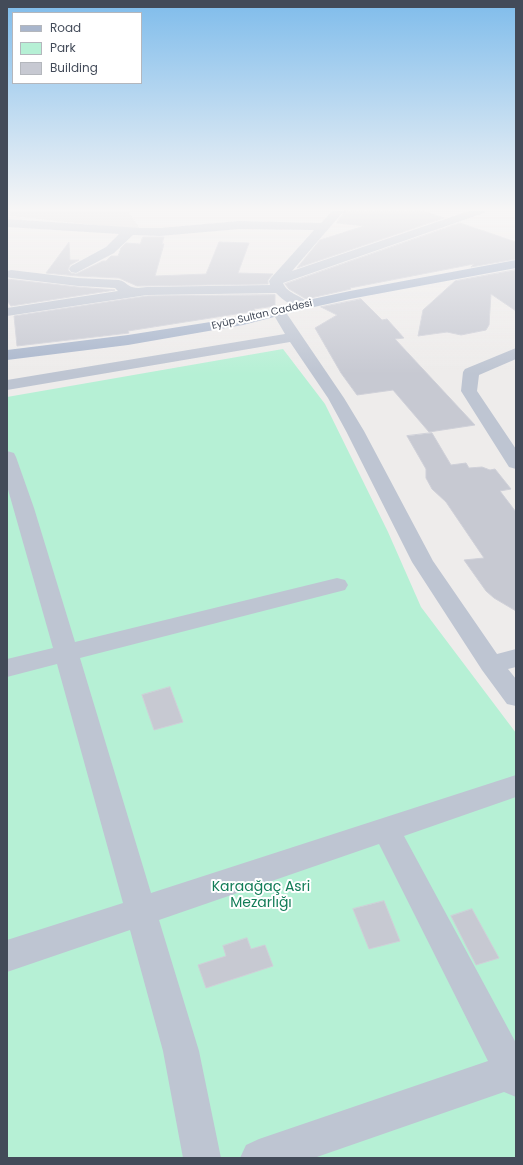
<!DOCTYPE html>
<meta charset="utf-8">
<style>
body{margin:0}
#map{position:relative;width:523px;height:1165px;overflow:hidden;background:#eeeceb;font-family:Poppins,sans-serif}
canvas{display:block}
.frame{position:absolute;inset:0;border:8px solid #434b59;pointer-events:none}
.legend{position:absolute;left:12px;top:12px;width:130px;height:72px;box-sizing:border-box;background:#fff;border:1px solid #b4b7bd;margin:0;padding:5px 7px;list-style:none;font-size:12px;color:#434b59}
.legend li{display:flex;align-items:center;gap:8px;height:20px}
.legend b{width:20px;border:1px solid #b4b7bd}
</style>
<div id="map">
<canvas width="523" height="1165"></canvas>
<div class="frame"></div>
<ul class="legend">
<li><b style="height:5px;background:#a9b6cc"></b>Road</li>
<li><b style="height:11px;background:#b6f0d5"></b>Park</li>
<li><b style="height:11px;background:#c7c9d2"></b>Building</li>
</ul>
</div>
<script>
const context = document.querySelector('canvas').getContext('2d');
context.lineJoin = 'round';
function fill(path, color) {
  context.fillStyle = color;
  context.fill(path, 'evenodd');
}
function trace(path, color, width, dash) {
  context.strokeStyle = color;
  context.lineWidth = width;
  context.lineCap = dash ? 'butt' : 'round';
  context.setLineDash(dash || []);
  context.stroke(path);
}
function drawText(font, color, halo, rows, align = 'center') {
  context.font = font + ' Poppins,sans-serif';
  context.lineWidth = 4;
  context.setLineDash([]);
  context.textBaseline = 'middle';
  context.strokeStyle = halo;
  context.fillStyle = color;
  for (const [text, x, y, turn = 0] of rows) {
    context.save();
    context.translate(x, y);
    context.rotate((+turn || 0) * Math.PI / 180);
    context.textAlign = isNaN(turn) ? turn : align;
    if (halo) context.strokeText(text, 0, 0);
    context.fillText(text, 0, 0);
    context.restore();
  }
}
const education = new Path2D(`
 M 11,211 L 128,211 L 141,230 L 10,216 Z`);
const green = new Path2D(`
 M 283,349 L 325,404 L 388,532 L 421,607 L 516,733 L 516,1158 L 7,1158 L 7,397 Z`);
const building = new Path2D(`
 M 345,211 L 423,211 L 444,218 L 297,268 L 320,240 L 364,226 L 337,223 Z
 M 460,223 L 516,242 L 516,259 L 471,267 L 474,264 L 350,288 L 351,289 L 306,299 L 289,289 L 285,284 Z
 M 143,237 L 164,237 L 162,244 L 164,244 L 155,276 L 206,274 L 219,242 L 249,243 L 238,273 L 273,274 L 268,280 L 268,284 L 137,286 L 119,278 L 78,276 L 46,273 L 69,242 L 70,260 L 79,260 L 70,265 L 68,270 L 71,273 L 76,274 L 103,261 L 106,261 L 111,256 L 118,256 L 121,248 L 126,243 L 140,244 Z
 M 516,270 L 516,311 L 491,294 L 489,325 L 486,330 L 461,335 L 447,332 L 418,336 L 423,310 L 455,281 Z
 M 7,279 L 78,287 L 115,290 L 11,306 L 7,301 Z
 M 275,295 L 275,306 L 254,309 L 255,311 L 128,331 L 129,333 L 17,346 L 14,316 L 147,296 Z
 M 361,299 L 382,320 L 387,319 L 404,338 L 395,339 L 475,425 L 429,432 L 393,390 L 357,395 L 341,373 L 315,328 L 337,315 L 321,307 Z
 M 432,433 L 451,465 L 466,463 L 469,468 L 482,467 L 490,470 L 495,469 L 511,489 L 500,491 L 516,512 L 516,611 L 494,598 L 486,591 L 464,560 L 484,558 L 446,502 L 432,489 L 426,478 L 426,469 L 407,436 Z
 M 170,687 L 183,722 L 154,730 L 142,695 Z
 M 384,901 L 400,941 L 369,949 L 353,909 Z
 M 472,909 L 499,958 L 476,965 L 451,916 Z
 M 247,938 L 251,949 L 265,945 L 273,966 L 206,988 L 198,965 L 226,956 L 223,946 Z`);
const minor = new Path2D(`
 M 332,211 L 344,211 L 292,271 L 469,211 L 486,211 L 484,213 L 283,283 C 288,295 303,295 310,305 L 308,308 C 297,311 284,301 276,293 L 147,295 L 7,316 L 7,308 L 118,291 L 115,288 L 78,286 L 11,278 L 7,277 L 7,271 L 11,270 L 78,278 L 119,280 C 123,281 124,282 128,285 C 134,289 140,288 147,287 L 270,285 L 269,281 L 271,278 L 314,230 L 239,229 L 160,236 L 133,235 L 114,253 L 76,273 L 71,272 L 69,269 L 71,266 L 106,247 L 119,234 L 7,227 L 7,219 L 140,228 L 160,228 L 239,221 L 321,223 Z
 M 282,313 L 287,314 L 344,398 L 364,431 L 433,561 L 497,654 L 516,649 L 516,667 L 508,669 L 516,679 L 516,706 L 507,704 L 482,670 L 412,562 L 346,431 L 328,398 L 290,342 L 7,390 L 7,380 L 285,334 L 275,317 L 277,314 Z
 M 516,348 L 516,359 L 479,375 L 477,391 L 516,449 L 516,469 L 509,467 L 461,391 L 463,372 L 465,369 Z
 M 7,451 L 14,453 L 16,457 L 34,508 L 75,642 L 337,578 L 345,580 L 348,585 L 345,590 L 80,658 L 151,893 L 516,775 L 516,797 L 404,836 L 516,1043 L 516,1097 L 504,1092 L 314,1158 L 240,1158 L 246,1145 L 259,1139 L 488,1061 L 379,844 L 159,920 L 199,1051 L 221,1158 L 183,1158 L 163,1051 L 130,930 L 7,972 L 7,940 L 123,903 L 57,664 L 7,677 L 7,659 L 53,648 L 7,486 Z`);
const major = new Path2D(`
 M 516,260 L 516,268 L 350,299 L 305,309 L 243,325 L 128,345 L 7,360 L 7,350 L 128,335 L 242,317 L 303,301 L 350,291 Z`);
const farStreetnames = [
 ["Eyüp Sultan Caddesi",262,315,-13]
];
const nearParknames = [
 ["Karaağaç Asri",261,887],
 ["Mezarlığı",261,903]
];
fill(education, '#e0dddd');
fill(green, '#b6f0d5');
fill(building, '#c7c9d2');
trace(building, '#cfd0d8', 1);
fill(minor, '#bec5d2');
fill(major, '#a9b6cc');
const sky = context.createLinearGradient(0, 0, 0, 374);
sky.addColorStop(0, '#7fbceb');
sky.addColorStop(0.56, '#f7f6f6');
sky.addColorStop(1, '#f7f6f600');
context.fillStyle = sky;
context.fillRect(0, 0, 523, 374);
drawText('10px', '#434b59', '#fff', farStreetnames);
drawText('14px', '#127c57', '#fff', nearParknames);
</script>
